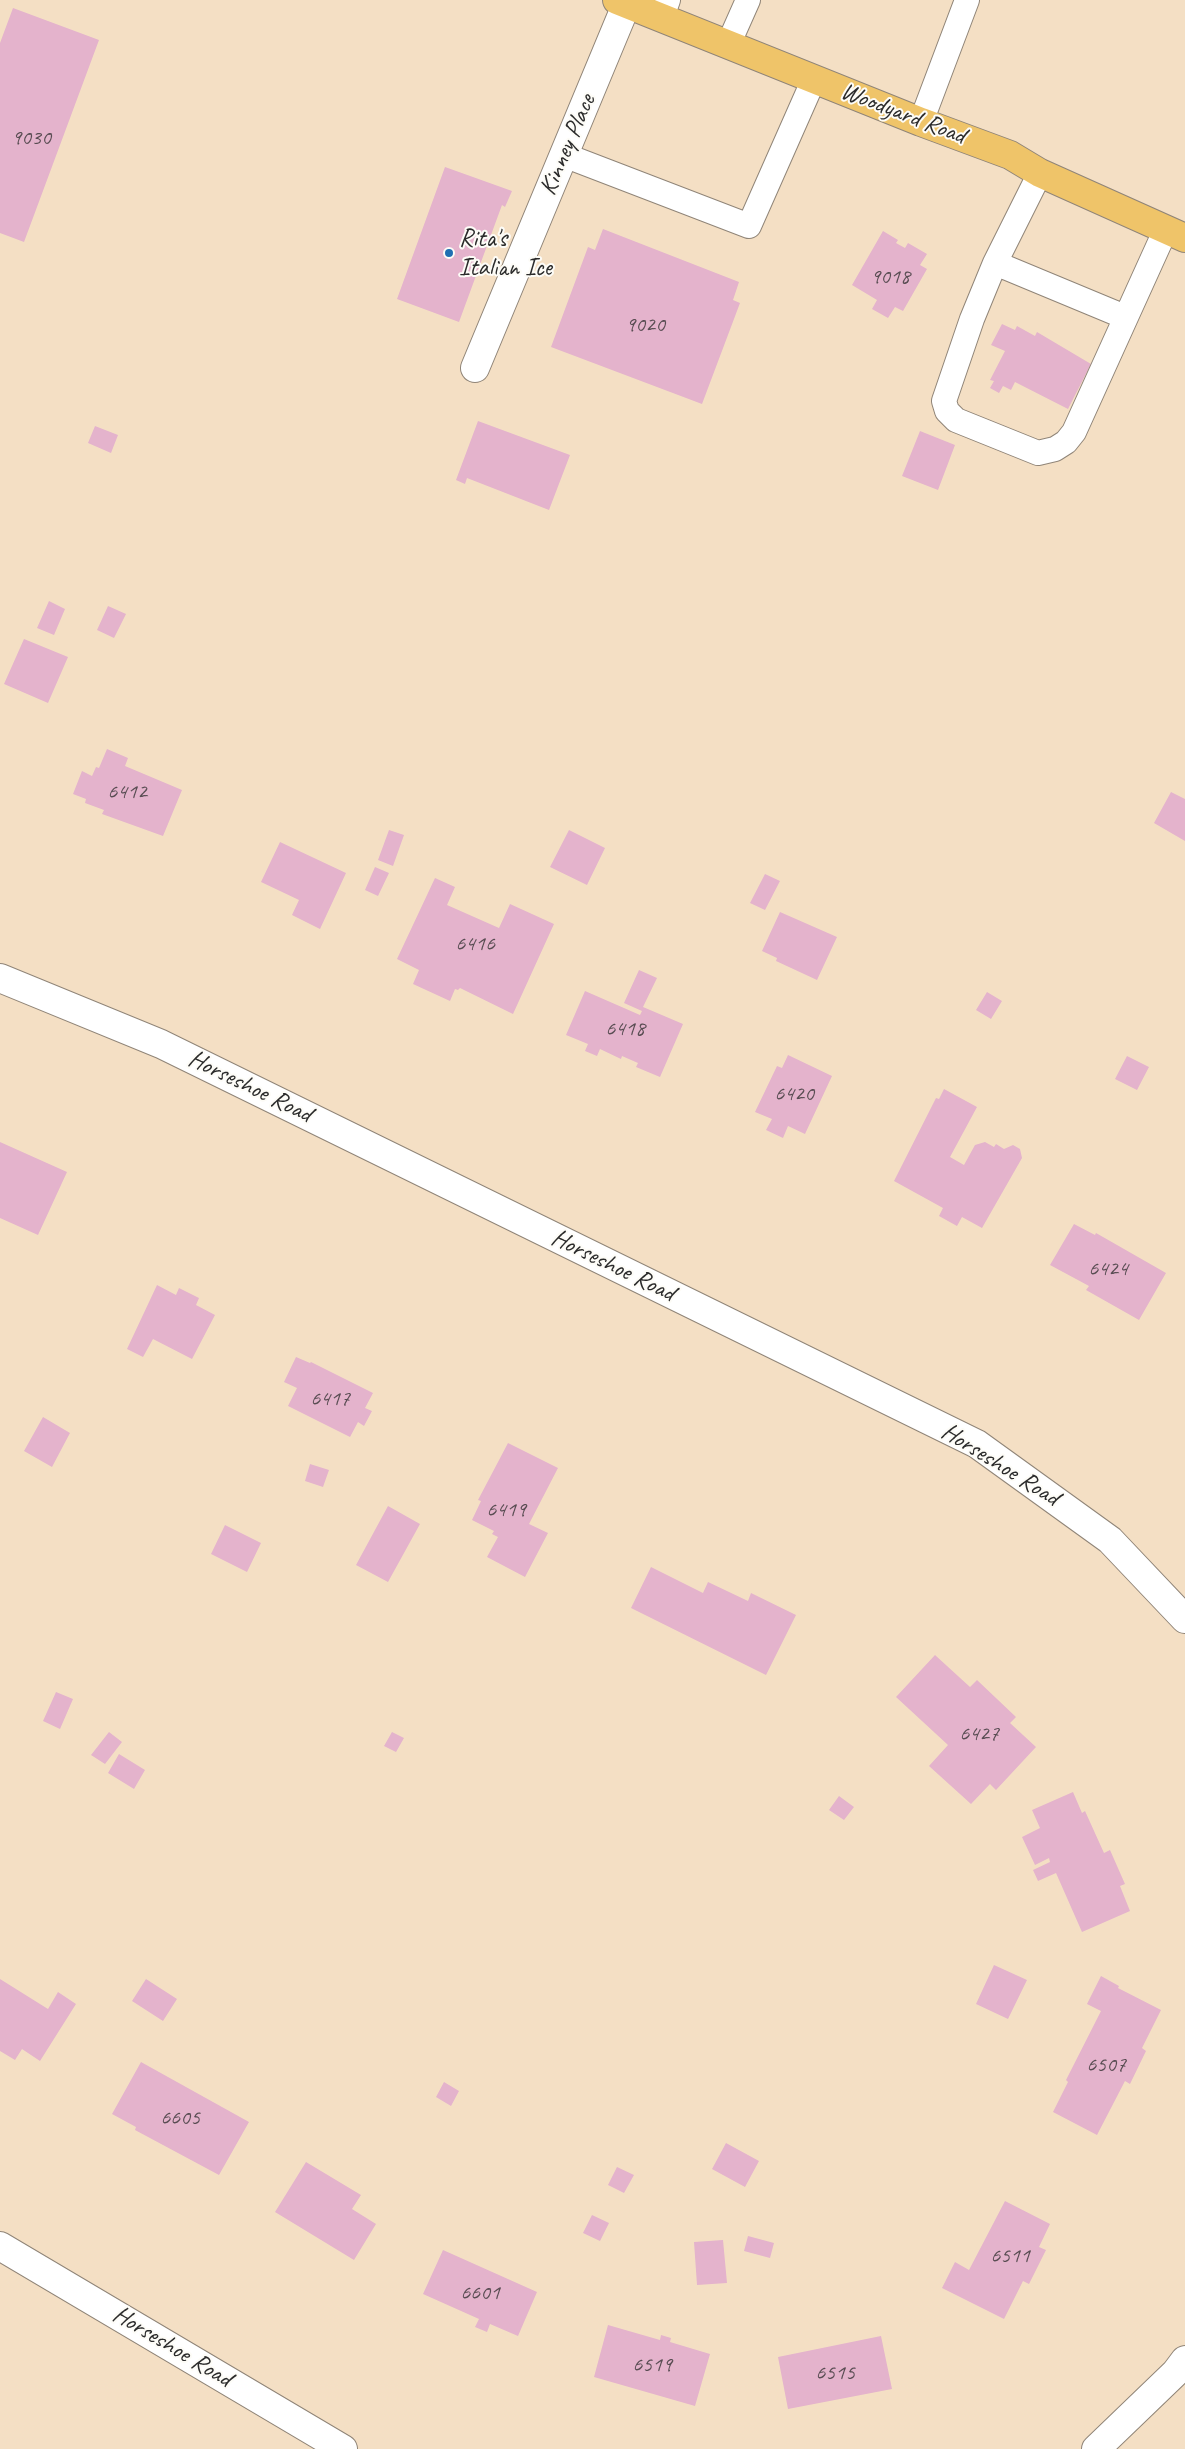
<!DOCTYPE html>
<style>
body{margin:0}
canvas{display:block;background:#f4dfc4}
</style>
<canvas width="1185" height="2449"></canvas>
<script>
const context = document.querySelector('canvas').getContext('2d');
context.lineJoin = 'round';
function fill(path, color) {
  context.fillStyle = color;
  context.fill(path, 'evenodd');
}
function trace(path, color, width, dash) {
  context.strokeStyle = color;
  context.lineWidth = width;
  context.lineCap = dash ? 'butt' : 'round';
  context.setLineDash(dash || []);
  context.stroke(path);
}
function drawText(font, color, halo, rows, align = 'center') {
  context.font = font + ' Caveat,sans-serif';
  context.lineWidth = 4;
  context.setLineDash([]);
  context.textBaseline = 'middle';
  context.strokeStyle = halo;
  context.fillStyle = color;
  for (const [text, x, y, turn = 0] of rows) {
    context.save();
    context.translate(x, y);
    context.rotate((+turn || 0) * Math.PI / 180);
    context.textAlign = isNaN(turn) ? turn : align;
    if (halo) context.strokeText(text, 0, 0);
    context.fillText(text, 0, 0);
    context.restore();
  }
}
const building = new Path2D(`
 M 13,8 L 99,40 L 24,242 L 0,233 L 0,43 Z
 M 445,167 L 512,191 L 505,207 L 502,205 L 459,322 L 397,299 Z
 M 603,229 L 739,282 L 733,300 L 740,303 L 702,404 L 551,347 L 588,247 L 595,250 Z
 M 883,231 L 898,240 L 896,243 L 905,248 L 908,243 L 927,254 L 920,265 L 927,269 L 903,311 L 895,307 L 888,318 L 872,309 L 877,300 L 852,285 Z
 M 1002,324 L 1015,330 L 1017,326 L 1035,336 L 1037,332 L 1091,364 L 1068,409 L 1015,382 L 1011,390 L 1003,386 L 999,393 L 990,388 L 994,381 L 990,380 L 1005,351 L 991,345 Z
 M 478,421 L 570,455 L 549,510 L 467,478 L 465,484 L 456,480 Z
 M 95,426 L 118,435 L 111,453 L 88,443 Z
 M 920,431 L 955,445 L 938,490 L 902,476 Z
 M 49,601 L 65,609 L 54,635 L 37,628 Z
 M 108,606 L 126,614 L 114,638 L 97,630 Z
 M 24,639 L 68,657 L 48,703 L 4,684 Z
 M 107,749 L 128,758 L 125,766 L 182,790 L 163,836 L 102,814 L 104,810 L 85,803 L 86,799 L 73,794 L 82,771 L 92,776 L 96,767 L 99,768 Z
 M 1171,792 L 1185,799 L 1185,841 L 1154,823 Z
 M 389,830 L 404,835 L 393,866 L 378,860 Z
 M 569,830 L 605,848 L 587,885 L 550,867 Z
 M 280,842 L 346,873 L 320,929 L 292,915 L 299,900 L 261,882 Z
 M 375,867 L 389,873 L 378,896 L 365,890 Z
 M 765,874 L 780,881 L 765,910 L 750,903 Z
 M 435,878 L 455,887 L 447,905 L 499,928 L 510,904 L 554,924 L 513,1014 L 460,988 L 458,990 L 455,989 L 450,1001 L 413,984 L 419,970 L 397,959 Z
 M 780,912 L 837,937 L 817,980 L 776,961 L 777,958 L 762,951 Z
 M 639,970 L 657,978 L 643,1007 L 683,1024 L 660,1077 L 636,1067 L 638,1063 L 622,1056 L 621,1059 L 600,1049 L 597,1056 L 585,1051 L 588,1044 L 566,1035 L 585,991 L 640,1015 L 642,1011 L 624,1003 Z
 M 987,992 L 1002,1001 L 991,1019 L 976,1010 Z
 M 788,1055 L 832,1076 L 805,1134 L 788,1126 L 783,1138 L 766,1130 L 772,1119 L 755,1112 L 777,1066 L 782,1068 Z
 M 1127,1056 L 1149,1067 L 1137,1090 L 1115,1079 Z
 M 944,1089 L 977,1107 L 950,1157 L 964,1165 L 975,1145 L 985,1142 L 994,1147 L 996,1144 L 1004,1149 L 1013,1145 L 1020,1149 L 1022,1158 L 982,1228 L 962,1217 L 957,1226 L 939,1216 L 943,1208 L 894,1181 L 936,1098 L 939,1099 Z
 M 0,1142 L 67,1172 L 38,1235 L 0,1218 Z
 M 1074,1224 L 1095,1235 L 1096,1233 L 1166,1273 L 1139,1320 L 1086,1290 L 1089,1286 L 1050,1265 Z
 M 157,1285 L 176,1295 L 179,1288 L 199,1298 L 196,1305 L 215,1315 L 192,1359 L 153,1339 L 143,1357 L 127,1349 Z
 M 296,1357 L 310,1363 L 311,1362 L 373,1393 L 365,1408 L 372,1411 L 364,1426 L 358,1422 L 350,1437 L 288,1406 L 297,1388 L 284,1382 Z
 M 43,1417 L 70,1433 L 52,1467 L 24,1451 Z
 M 508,1443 L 558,1468 L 529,1524 L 548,1533 L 525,1577 L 487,1557 L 498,1537 L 492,1534 L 494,1531 L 472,1520 L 481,1501 L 478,1500 Z
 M 310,1464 L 329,1470 L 323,1487 L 305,1481 Z
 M 388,1506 L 420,1524 L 388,1582 L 356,1565 Z
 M 225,1525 L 261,1543 L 247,1572 L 211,1554 Z
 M 651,1567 L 703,1593 L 708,1582 L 748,1601 L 751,1593 L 796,1615 L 766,1675 L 631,1608 Z
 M 935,1655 L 970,1687 L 977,1680 L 1016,1717 L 1010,1723 L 1036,1747 L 996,1790 L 990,1784 L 971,1804 L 929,1766 L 948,1745 L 896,1697 Z
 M 56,1692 L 73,1699 L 60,1729 L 43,1721 Z
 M 109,1732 L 122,1742 L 105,1764 L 91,1755 Z
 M 392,1732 L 404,1738 L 396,1752 L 384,1746 Z
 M 119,1754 L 145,1770 L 134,1789 L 108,1773 Z
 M 1073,1792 L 1082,1813 L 1085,1811 L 1104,1853 L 1110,1850 L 1125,1884 L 1120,1886 L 1130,1911 L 1082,1932 L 1056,1873 L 1038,1881 L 1033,1870 L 1050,1862 L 1049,1858 L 1035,1865 L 1022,1837 L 1040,1828 L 1032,1810 Z
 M 839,1796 L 854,1807 L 844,1820 L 829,1810 Z
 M 994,1965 L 1027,1980 L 1008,2019 L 976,2004 Z
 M 1101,1976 L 1119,1986 L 1118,1988 L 1161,2010 L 1142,2048 L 1146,2051 L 1130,2084 L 1125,2081 L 1097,2135 L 1053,2112 L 1068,2082 L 1066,2080 L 1101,2011 L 1087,2004 Z
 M 0,1979 L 48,2009 L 58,1992 L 76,2004 L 40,2061 L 22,2049 L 15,2060 L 0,2051 Z
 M 146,1979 L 177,1999 L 163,2021 L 132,2001 Z
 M 141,2062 L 249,2122 L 219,2175 L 135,2130 L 136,2127 L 112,2114 Z
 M 444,2082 L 459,2091 L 451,2106 L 436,2097 Z
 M 726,2143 L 759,2161 L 745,2187 L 712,2169 Z
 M 306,2162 L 361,2195 L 352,2209 L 376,2224 L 354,2260 L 275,2212 Z
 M 617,2167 L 634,2175 L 624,2193 L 608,2185 Z
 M 1005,2201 L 1050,2224 L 1039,2247 L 1046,2250 L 1029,2284 L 1023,2281 L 1004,2319 L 942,2288 L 955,2262 L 969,2270 Z
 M 592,2215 L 609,2223 L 600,2241 L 583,2233 Z
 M 748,2236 L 774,2243 L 770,2258 L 744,2251 Z
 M 723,2240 L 727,2283 L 697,2285 L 694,2242 Z
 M 443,2250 L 537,2292 L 518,2336 L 490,2324 L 487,2332 L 475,2327 L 479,2319 L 423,2294 Z
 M 608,2325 L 660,2340 L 661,2335 L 671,2338 L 670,2342 L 710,2354 L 695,2406 L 594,2377 Z
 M 881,2336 L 892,2389 L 788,2409 L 778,2357 Z`);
const service = new Path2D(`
 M 662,17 L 668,0
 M 728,45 L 748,0
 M 921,122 L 967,0
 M 564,155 L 749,226 L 814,79
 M 1040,173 L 995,263 L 972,319 L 944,401 L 947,411 L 956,420 L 1038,453 L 1055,449 L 1066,442 L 1074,432 L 1166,229
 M 995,263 L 1125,317`);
const minor = new Path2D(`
 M 475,368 L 627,3
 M 0,978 L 161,1044 L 977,1444 L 1110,1540 L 1185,1619
 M 0,2246 L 343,2449
 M 1096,2449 L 1176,2372 L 1185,2360`);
const primary = new Path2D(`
 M 617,0 L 921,122 L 1010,155 L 1040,173 L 1185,238`);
const markers = [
 [449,253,5,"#1f6fb2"]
];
const numberNames = [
 ["9030",31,138],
 ["9018",890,277],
 ["9020",645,325],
 ["6412",127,792],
 ["6416",475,944],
 ["6418",625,1029],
 ["6420",794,1094],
 ["6424",1108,1269],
 ["6417",330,1399],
 ["6419",506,1510],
 ["6427",979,1734],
 ["6507",1106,2065],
 ["6605",180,2118],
 ["6511",1010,2256],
 ["6601",480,2293],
 ["6519",652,2365],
 ["6515",835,2373]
];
const streetNames = [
 ["Woodyard Road",903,114,21],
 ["Kinney Place",568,145,-67],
 ["Horseshoe Road",250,1087,26],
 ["Horseshoe Road",613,1266,26],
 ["Horseshoe Road",1000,1465,32],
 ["Horseshoe Road",172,2347,31]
];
const poiNames = [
 ["Rita's",459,239],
 ["Italian Ice",459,268]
];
fill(building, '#e4b3cc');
trace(service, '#908578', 26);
trace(minor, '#908578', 30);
trace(primary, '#908578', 30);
trace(service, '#fff', 24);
trace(minor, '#fff', 28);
trace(primary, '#efc469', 28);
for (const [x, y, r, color] of markers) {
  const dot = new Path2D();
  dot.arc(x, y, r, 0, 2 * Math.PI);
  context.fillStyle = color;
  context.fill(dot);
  trace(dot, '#fdfcf7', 2);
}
drawText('22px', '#594d53', null, numberNames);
drawText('25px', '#2b2b2b', '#fdfcf7', streetNames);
drawText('25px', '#2b2b2b', '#fdfcf7', poiNames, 'left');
</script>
